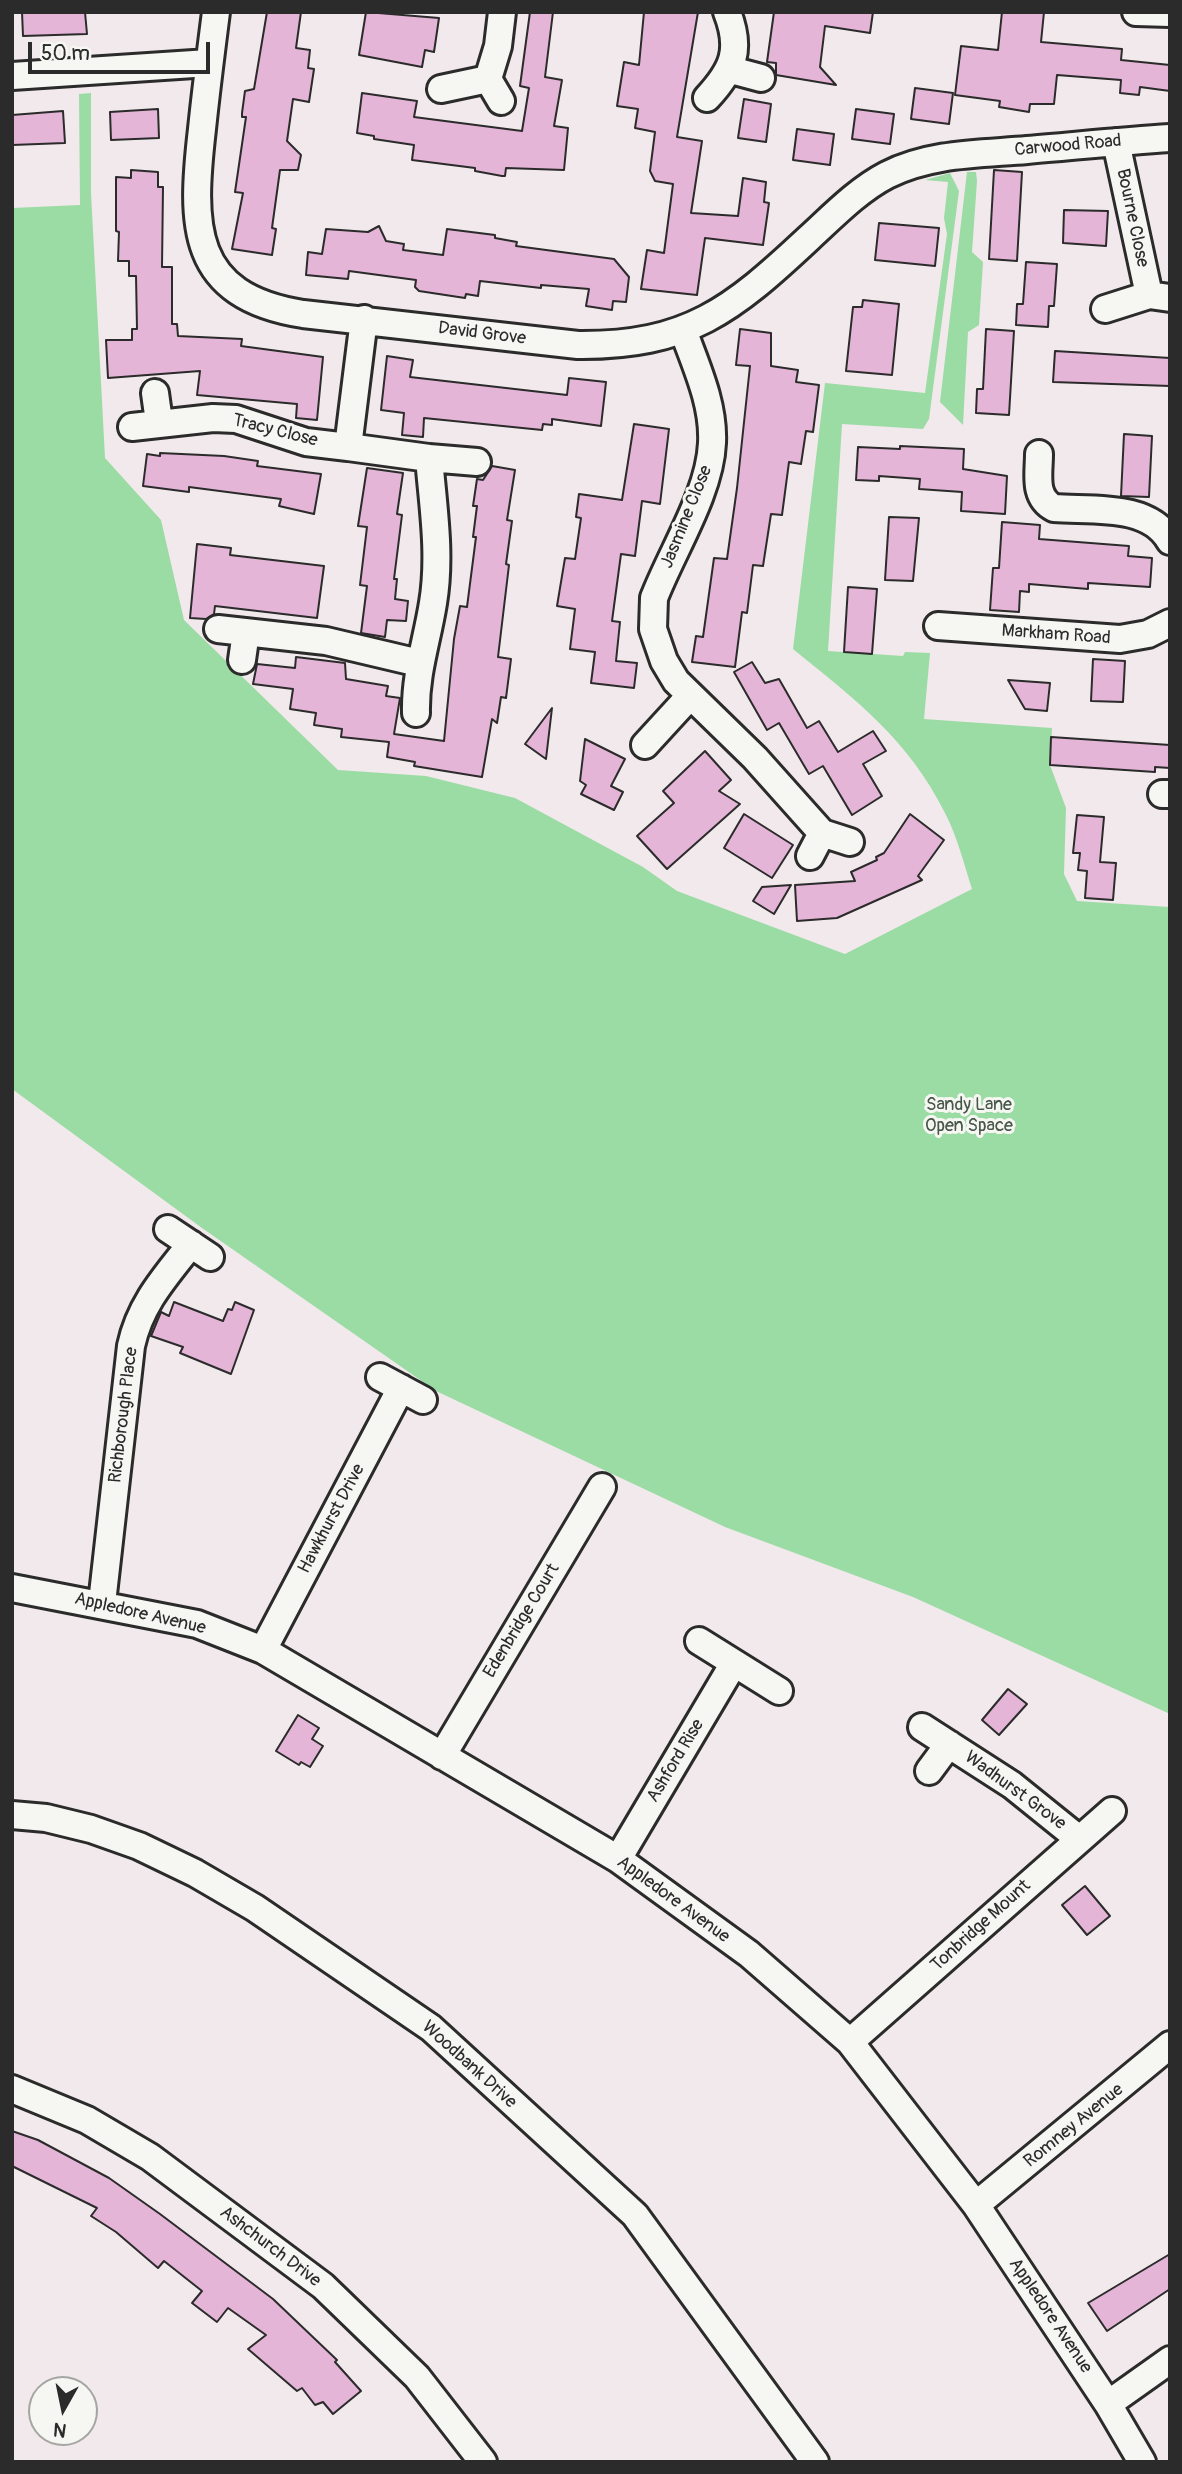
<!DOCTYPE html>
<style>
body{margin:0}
#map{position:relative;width:1182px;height:2474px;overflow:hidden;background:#f2e9ec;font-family:Pangolin,sans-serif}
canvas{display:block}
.frame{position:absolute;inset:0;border:14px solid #2b2b2b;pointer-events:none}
.north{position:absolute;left:28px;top:2376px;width:70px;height:70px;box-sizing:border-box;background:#f6f6f2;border:2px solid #a5a5a2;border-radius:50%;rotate:189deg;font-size:19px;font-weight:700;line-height:28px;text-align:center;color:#2b2b2b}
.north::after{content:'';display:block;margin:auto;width:24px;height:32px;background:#2b2b2b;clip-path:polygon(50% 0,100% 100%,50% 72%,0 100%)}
.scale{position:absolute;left:28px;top:42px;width:182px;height:32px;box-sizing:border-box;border:4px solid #2b2b2b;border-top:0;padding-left:9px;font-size:21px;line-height:24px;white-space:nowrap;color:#2b2b2b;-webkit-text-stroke:5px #f6f6f2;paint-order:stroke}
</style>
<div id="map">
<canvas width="1182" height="2474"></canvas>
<div class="frame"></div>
<div class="north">N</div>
<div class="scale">50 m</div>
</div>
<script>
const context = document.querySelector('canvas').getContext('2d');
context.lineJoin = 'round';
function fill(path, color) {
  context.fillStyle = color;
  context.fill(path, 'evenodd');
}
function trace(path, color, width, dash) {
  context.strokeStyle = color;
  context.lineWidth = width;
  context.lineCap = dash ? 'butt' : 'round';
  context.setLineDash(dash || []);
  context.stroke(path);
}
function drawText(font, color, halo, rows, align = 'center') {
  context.font = font + ' Pangolin,sans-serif';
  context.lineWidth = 6;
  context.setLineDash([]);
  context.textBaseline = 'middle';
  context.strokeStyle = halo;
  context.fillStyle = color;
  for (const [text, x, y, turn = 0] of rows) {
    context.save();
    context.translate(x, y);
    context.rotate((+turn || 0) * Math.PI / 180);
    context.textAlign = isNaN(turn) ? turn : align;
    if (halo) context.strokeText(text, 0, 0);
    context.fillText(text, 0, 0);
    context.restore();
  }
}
const green = new Path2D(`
 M 91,93 L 91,193 L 105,458 L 161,520 L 184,620 L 338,770 L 426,776 L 515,798 L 643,867 L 677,891 L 845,954 L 972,889 C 964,864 957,836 945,813 C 908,739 856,700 793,649 L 825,383 L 925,393 L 947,234 L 944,218 L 948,182 L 925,180 L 950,173 L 959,191 L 929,419 L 923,429 L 842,424 L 828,651 L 903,656 L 905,652 L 930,653 L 924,719 L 1052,728 L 1050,765 L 1066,808 L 1064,874 L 1077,901 L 1170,907 L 1170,1714 L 913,1597 L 725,1527 L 436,1391 L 202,1228 L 12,1089 L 12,208 L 80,205 L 79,94 Z
 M 967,172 L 976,172 L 977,181 L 972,252 L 983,262 L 979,325 L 968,332 L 963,425 L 940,402 Z`);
const building = new Path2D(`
 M 22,12 L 85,12 L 87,34 L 23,36 Z
 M 267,12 L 301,12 L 296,48 L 310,50 L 308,68 L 314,69 L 309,102 L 293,99 L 287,141 L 301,155 L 298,170 L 280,170 L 272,228 L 276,229 L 272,255 L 232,249 L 243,193 L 235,192 L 246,117 L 242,117 L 242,113 L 245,91 L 254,89 Z
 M 366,12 L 439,18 L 434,52 L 425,50 L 422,67 L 359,55 Z
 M 530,12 L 553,12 L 545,77 L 562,80 L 554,126 L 568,128 L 564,170 L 506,168 L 505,176 L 502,176 L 475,171 L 475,168 L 412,160 L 414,145 L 374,139 L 374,136 L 357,133 L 362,93 L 417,101 L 414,117 L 522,131 L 529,88 L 520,86 Z
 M 644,12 L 698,12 L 677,137 L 702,141 L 691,213 L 738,216 L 743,178 L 766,182 L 764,202 L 769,203 L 763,245 L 705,238 L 697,295 L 641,289 L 647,250 L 664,253 L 673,184 L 655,181 L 650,171 L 655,132 L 635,128 L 638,109 L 617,106 L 624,62 L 639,65 Z
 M 774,12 L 873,12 L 870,33 L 825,26 L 820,67 L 836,85 L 776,75 L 776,63 L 767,62 Z
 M 1002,12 L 1044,12 L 1041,42 L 1122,49 L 1121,60 L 1170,65 L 1170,91 L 1140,87 L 1139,95 L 1120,93 L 1121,80 L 1057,75 L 1054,104 L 1030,104 L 1029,112 L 999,107 L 1000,101 L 955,95 L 961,46 L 998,50 Z
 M 915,88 L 953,93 L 949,124 L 911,119 Z
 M 744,99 L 771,104 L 766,142 L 738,138 Z
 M 158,109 L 159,138 L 111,140 L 110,112 Z
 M 856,109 L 894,114 L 890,144 L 852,139 Z
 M 63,111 L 65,143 L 12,145 L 12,115 Z
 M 797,129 L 834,134 L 830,165 L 793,160 Z
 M 131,170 L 158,172 L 158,187 L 163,187 L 162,267 L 172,267 L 172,324 L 177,324 L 178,336 L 242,339 L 241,346 L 323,357 L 317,420 L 296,418 L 297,404 L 197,395 L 200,371 L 108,378 L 106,340 L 132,340 L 132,329 L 137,329 L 136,276 L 129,276 L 129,261 L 118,261 L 119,232 L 116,231 L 116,177 L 131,178 Z
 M 994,170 L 1022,172 L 1017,261 L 989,259 Z
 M 1064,210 L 1108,211 L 1106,246 L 1063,243 Z
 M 879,223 L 939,228 L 935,266 L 875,260 Z
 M 379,226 L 386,241 L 404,244 L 403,250 L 443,255 L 447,229 L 495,235 L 495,238 L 517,242 L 516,246 L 614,259 L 629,277 L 626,302 L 613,301 L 612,310 L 586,306 L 589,289 L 541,285 L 541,288 L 480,281 L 478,296 L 466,294 L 465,298 L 419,291 L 415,287 L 416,280 L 349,271 L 348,279 L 306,275 L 308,252 L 322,254 L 326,229 L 368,232 Z
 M 1026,262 L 1057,264 L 1054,306 L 1049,306 L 1048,327 L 1016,325 L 1017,304 L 1023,304 Z
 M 863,300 L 899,304 L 892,375 L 846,371 L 853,307 L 862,307 Z
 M 740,329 L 771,333 L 771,366 L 798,370 L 796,382 L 819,385 L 813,432 L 806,431 L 801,464 L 789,462 L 782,515 L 771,514 L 763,566 L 753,565 L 747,613 L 742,612 L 735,667 L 692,662 L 696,636 L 703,637 L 714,558 L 727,559 L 737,488 L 750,366 L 736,365 Z
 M 986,329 L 1014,331 L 1009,415 L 976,413 L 977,389 L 983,389 Z
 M 1055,351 L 1170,358 L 1170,386 L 1053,382 Z
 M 387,356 L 413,360 L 410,377 L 567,395 L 569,378 L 606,382 L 601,426 L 552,419 L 552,425 L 543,424 L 542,430 L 424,418 L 423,437 L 402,435 L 404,413 L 381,410 Z
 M 634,424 L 669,429 L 660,504 L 642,501 L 635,556 L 621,554 L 612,621 L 620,622 L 616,661 L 637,663 L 634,688 L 591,683 L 595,652 L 570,649 L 575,609 L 557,606 L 565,558 L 575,559 L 581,518 L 576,517 L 579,494 L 622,500 Z
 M 1124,434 L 1152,436 L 1149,497 L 1121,496 Z
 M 900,446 L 964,449 L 963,469 L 1007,476 L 1005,514 L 961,511 L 962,492 L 919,489 L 920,479 L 879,476 L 879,481 L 856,480 L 858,447 L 900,449 Z
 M 160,453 L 224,456 L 258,461 L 257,466 L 321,474 L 314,514 L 279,506 L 281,499 L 189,487 L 189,492 L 143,486 L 147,454 L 160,456 Z
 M 492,466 L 515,470 L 507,520 L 512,521 L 506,564 L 509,565 L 498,657 L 511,659 L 506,698 L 501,697 L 497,723 L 492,719 L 482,777 L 414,766 L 415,762 L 387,757 L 389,742 L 341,737 L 342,729 L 314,725 L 316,713 L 290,709 L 293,689 L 253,684 L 257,664 L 295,668 L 296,657 L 345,663 L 346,679 L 388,686 L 386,696 L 400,698 L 394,734 L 444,741 L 454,639 L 460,606 L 467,607 L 476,537 L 473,537 L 477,506 L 473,506 L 477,479 L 483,480 Z
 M 367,468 L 403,473 L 397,514 L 402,515 L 394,579 L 397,579 L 395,599 L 408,601 L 406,621 L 387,620 L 385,637 L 361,633 L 367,586 L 360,585 L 367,527 L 358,526 Z
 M 889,517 L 919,518 L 913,581 L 885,580 Z
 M 1002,522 L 1040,525 L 1039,539 L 1129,546 L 1128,556 L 1152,558 L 1150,587 L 1088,583 L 1088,589 L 1029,584 L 1029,592 L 1020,591 L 1019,612 L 990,610 L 993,568 L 999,568 Z
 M 197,544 L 231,548 L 230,555 L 324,566 L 317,618 L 215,606 L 214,614 L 206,619 L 190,618 Z
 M 848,587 L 877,589 L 872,654 L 844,652 Z
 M 1093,659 L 1125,661 L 1123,702 L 1091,701 Z
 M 752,662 L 765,683 L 779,679 L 807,728 L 819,721 L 838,752 L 873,731 L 886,751 L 863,764 L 882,796 L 852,815 L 823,766 L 809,774 L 779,723 L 767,730 L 734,672 Z
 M 1008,680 L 1050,683 L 1047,711 L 1025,709 Z
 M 552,708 L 546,759 L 525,744 Z
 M 1051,737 L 1170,745 L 1170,768 L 1155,767 L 1155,772 L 1050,765 Z
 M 585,739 L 625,759 L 611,786 L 623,792 L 614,810 L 581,794 L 586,785 L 580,781 Z
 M 705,751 L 731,780 L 719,791 L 740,804 L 667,869 L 637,836 L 674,803 L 663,791 Z
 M 744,814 L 793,845 L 772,878 L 724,848 Z
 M 910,814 L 944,840 L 918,876 L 922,880 L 837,918 L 797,921 L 795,885 L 855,881 L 851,872 L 877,860 L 876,857 L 884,853 Z
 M 1077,815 L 1104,817 L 1100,862 L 1116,863 L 1113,900 L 1085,898 L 1087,871 L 1078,870 L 1080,853 L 1073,853 Z
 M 791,885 L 774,914 L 753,901 L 762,887 Z
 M 174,1302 L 223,1321 L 228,1309 L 232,1310 L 235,1302 L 254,1310 L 231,1374 L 180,1353 L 183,1347 L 151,1336 L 161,1312 L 169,1316 Z
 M 1008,1689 L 1027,1704 L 999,1735 L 982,1720 Z
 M 298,1715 L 319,1728 L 312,1739 L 323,1746 L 310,1767 L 301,1762 L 299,1765 L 276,1751 Z
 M 1085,1886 L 1110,1916 L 1087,1935 L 1062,1905 Z
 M 12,2131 L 38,2140 L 109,2178 L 160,2214 L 273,2299 L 337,2360 L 335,2362 L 361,2391 L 333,2414 L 323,2402 L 315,2405 L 302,2388 L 297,2391 L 248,2349 L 266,2335 L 228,2308 L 217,2322 L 192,2303 L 202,2291 L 164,2261 L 158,2268 L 116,2232 L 91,2216 L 97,2208 L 12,2166 Z
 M 1170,2254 L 1170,2289 L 1107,2331 L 1088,2303 Z`);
const street = new Path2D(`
 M 216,12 C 211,51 206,90 202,129 C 191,225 189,296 303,314 L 578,345 C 688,346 732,310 809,238 C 833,216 858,190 887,175 C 930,153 980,154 1027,150 C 1075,146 1122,141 1170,138
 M 1136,12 L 1170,13
 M 731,70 L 761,78
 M 12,76 L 209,63
 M 488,79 L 498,46 L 502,12
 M 441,89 L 488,79 L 501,101
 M 707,98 C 733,70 742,50 727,12
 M 1116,142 L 1149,295
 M 1105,309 L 1149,295 L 1170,298
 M 364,319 L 348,447 L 429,458 C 433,506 441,555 433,603 C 427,641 415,674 416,713
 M 683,330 C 696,366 714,404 712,443 C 710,493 672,551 654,598 L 653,629 L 664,661 L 676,681 L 755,758 L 822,833 L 850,842
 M 155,393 L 159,422
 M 132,427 L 213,418 L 236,419 L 306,442 L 348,447
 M 1039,454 C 1039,474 1033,497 1054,508 C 1091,511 1149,503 1170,541
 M 429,458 L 477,462
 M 938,626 L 1120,639 L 1148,634 L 1170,623
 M 218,629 L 326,641 L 419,663
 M 242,660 L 246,632
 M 645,745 L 689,697
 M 1162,794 L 1170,794
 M 810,856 L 822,833
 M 168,1229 L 210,1257
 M 380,1377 L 423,1400
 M 12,1588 L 197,1624 L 263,1650 L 618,1859 L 749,1954 L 850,2042 L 976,2205 L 1108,2404 L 1142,2462
 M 102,1603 L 131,1346 C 140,1304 165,1277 191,1244
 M 699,1641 L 779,1691
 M 263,1650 L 401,1388
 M 922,1727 L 1012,1785 L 1079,1839
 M 442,1756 L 602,1487
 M 929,1771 L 949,1744
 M 12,1815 L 46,1818 L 91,1829 L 139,1846 L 195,1873 L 255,1908 L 431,2028 L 635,2215 L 815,2462
 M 618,1859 L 734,1663
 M 850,2042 L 1112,1811
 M 12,2089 L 87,2120 L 150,2157 L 323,2286 L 417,2377 L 483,2462
 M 976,2205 L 1170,2045
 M 1108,2404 L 1170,2360`);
const streetNames = [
 ["Carwood Road",1068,146,-5],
 ["Bourne Close",1132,218,78],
 ["David Grove",482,334,7],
 ["Tracy Close",275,431,14],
 ["Jasmine Close",687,517,-68],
 ["Markham Road",1056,635,4],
 ["Richborough Place",124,1415,-83],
 ["Hawkhurst Drive",332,1519,-62],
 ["Appledore Avenue",140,1614,13],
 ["Edenbridge Court",522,1621,-59],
 ["Ashford Rise",676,1761,-59],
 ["Wadhurst Grove",1015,1791,36],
 ["Appledore Avenue",673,1900,36],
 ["Tonbridge Mount",981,1926,-42],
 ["Woodbank Drive",469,2065,42],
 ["Romney Avenue",1074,2126,-39],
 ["Ashchurch Drive",270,2247,37],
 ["Appledore Avenue",1050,2316,56]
];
const parkNames = [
 ["Sandy Lane",969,1105],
 ["Open Space",969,1126]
];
fill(green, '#9bdba4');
fill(building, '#e4b5d6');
trace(building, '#2b2b2b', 2);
trace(street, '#2b2b2b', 32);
trace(street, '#f6f6f2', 26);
drawText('18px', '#2b2b2b', '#f6f6f2', streetNames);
drawText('18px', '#475749', '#f6f6f2', parkNames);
</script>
